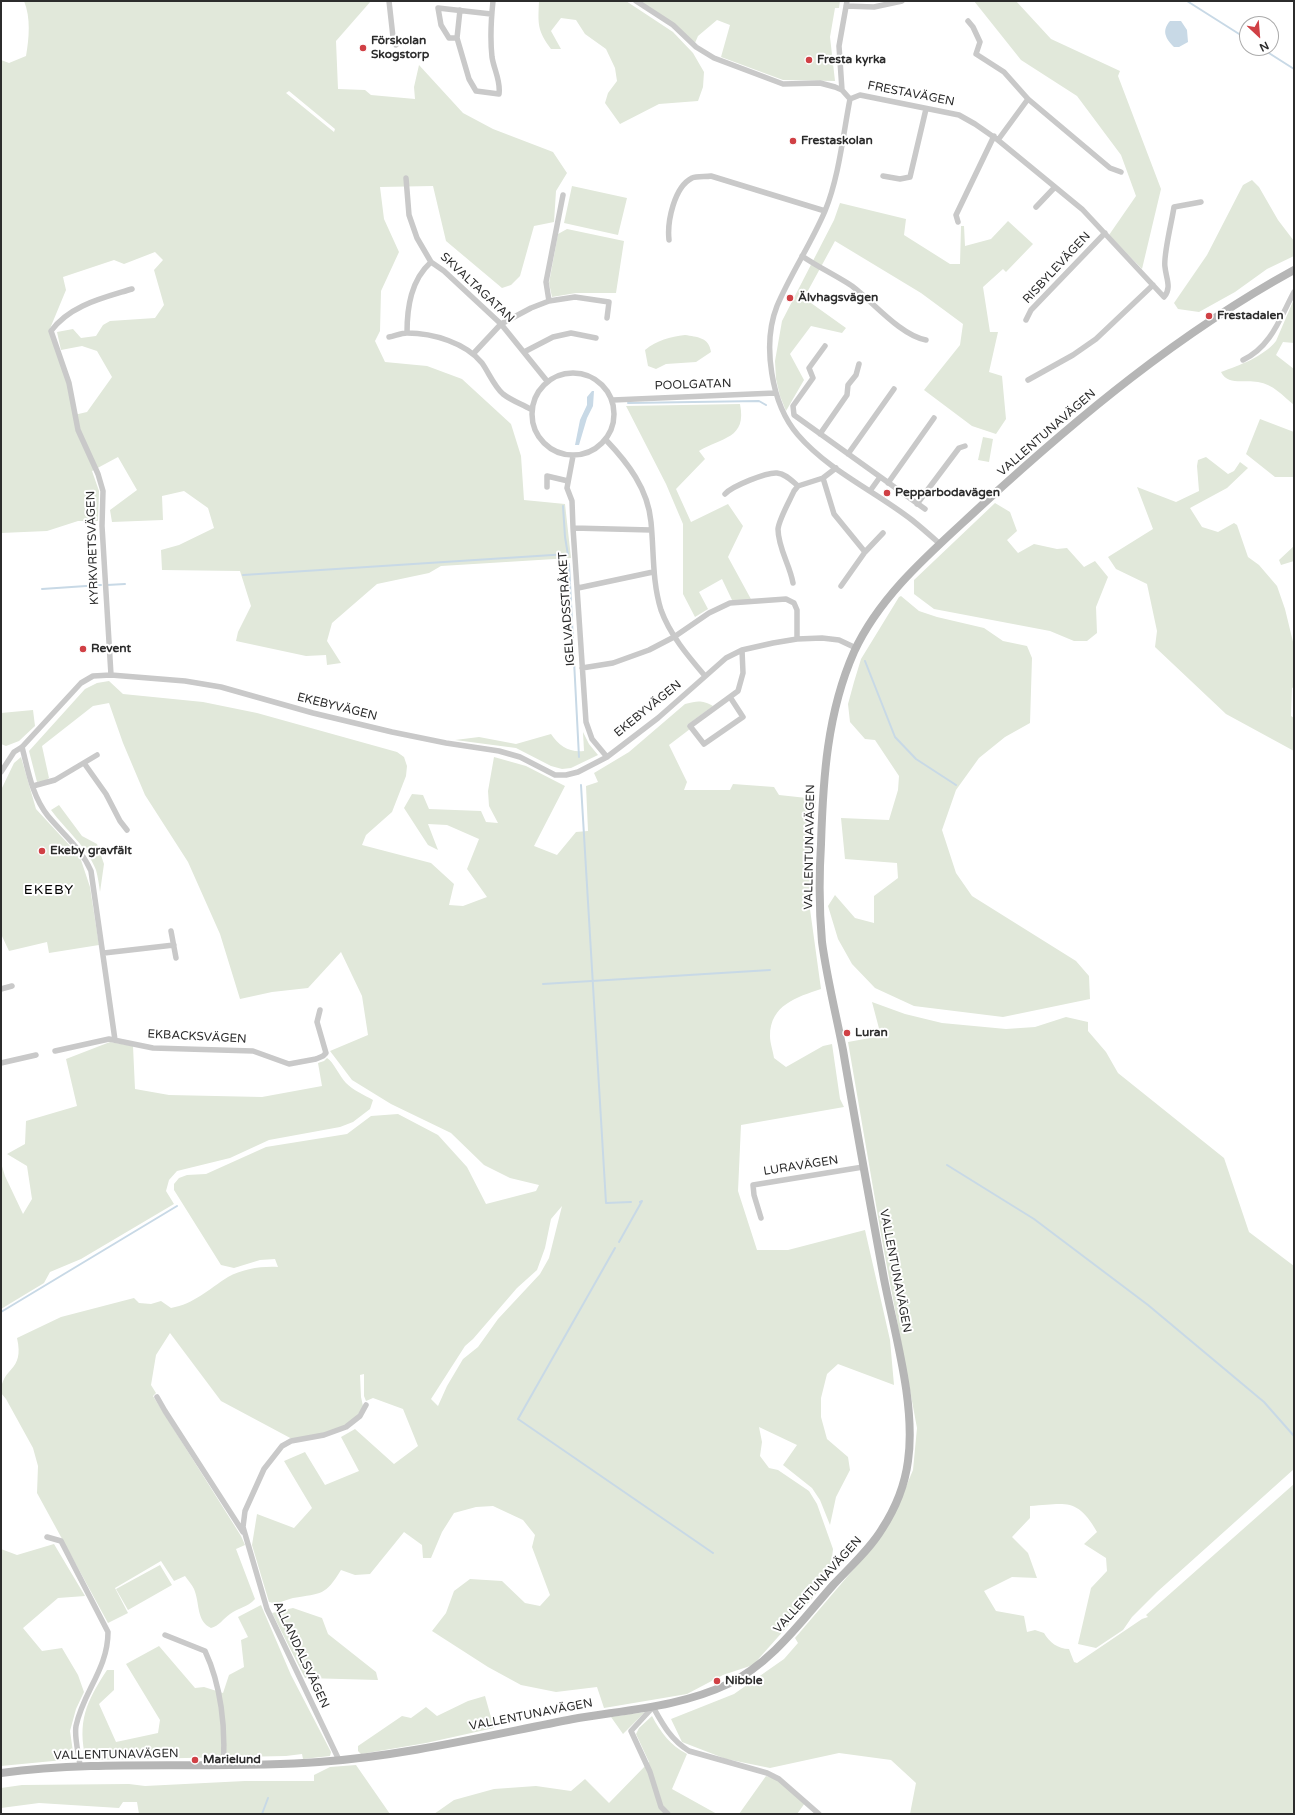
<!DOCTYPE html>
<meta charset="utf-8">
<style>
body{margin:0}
#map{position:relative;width:1295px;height:1815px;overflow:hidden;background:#fff;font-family:"Varela Round",sans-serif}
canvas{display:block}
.frame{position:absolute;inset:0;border:2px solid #2c2c2c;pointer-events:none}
.north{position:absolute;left:1239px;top:16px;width:40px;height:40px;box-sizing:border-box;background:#fff;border:1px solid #ababab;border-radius:50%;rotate:154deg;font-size:11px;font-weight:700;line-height:16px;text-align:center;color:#2c2c2c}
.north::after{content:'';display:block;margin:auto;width:14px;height:18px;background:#d04045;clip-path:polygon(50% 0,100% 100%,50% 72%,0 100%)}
</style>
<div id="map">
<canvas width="1295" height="1815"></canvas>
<div class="frame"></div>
<div class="north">N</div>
</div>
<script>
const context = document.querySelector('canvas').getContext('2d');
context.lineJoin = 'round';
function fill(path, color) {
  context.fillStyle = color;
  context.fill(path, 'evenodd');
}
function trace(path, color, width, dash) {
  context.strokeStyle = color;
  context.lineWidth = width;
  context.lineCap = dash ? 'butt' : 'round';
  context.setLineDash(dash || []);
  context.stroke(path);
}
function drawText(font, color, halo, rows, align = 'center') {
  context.font = font + ' "Varela Round",sans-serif';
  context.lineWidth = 4;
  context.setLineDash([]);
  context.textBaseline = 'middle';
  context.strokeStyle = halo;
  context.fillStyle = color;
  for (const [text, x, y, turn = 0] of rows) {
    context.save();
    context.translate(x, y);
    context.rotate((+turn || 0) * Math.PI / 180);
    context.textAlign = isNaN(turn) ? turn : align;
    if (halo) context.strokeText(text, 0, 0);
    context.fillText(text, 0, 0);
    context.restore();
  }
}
const green = new Path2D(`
 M 24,1 L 371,1 L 336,41 L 338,89 L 365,90 L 371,95 L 415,99 L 414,87 L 419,65 L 463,113 L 493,129 L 553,152 L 567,173 L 556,191 L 554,222 L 534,226 L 520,276 L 511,285 L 502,288 L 446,241 L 433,186 L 380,187 L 384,219 L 399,252 L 381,291 L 380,331 L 375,341 L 385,362 L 427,366 L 462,379 L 511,424 L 521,456 L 524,500 L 565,504 L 571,558 L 441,566 L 429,573 L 377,584 L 332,623 L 327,641 L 341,663 L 327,665 L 326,655 L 306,656 L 236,641 L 238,632 L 251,606 L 240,571 L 162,570 L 161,550 L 179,545 L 214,528 L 208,508 L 184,491 L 162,496 L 163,520 L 112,522 L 110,510 L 137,490 L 118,457 L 92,471 L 99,491 L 98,521 L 78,521 L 47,531 L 1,533 L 1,60 L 9,63 L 26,56 C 29,38 31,18 24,1 ZM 289,91 L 335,129 L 334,132 L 286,93 ZM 155,252 L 163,260 L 154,270 L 164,305 L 155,318 L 110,321 L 103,325 L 96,336 L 81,338 L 73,329 L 57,332 L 61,350 L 82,346 L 97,351 L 112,377 L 87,412 L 74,415 L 67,383 L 49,331 L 66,290 L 63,277 L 114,260 L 124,264 Z
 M 539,1 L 626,1 L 673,32 L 693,53 L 704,72 L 703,87 L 698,101 L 659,104 L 620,124 L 605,103 L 608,93 L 617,81 L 615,68 L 606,49 L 585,34 L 576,20 L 561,18 L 551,31 L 561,49 L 551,49 C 537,30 538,24 539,1 Z
 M 640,1 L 840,1 L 839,8 L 835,8 L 830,37 L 835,81 L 783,80 L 721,57 L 730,25 L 717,20 L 698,36 L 695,43 Z
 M 974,1 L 1016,1 L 1051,39 L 1120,71 L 1118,76 L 1161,189 L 1142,269 L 1109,235 L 1136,196 L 1121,155 L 1077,96 L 1021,60 Z
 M 1252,180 L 1259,187 L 1278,220 L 1294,241 L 1294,256 L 1267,269 L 1235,292 L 1199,312 L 1178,309 L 1174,303 L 1207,255 L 1243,185 Z
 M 572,186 L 627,198 L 618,235 L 564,223 Z
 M 840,203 L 906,219 L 904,235 L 950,264 L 960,264 L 961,226 L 964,226 L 965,246 L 991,239 L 1008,221 L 1033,244 L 1006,272 L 1003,269 L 983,287 L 990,332 L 998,332 L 989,372 L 1002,376 L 1006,419 L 996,434 L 972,426 L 924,390 L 960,345 L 963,324 L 921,293 L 835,241 L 804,298 L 846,328 L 842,333 L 811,326 L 790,354 L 804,380 L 786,411 L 780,396 L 776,379 L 775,361 L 782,321 L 834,220 Z
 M 567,229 L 624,241 L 616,293 L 576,293 L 552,297 L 549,283 L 558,234 Z
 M 1294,299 L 1294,343 L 1283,342 L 1276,355 L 1294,369 L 1294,405 C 1283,396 1273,384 1258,382 C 1244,379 1228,386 1221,372 C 1240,365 1263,357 1276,341 Z
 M 685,335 C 697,337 709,337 711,352 L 696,362 L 666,364 L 656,369 L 648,366 L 645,350 C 657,340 670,337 685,335 Z
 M 740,404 C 747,439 722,437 699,451 L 705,459 L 676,489 L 691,522 L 728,504 L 743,526 L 728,557 L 752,601 L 732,600 L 722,579 L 699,592 L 708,609 L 695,617 L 683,594 L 683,524 L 666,484 L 626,406 Z
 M 1260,419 L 1294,432 L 1294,477 L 1275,477 L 1246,454 Z
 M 983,437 L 993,439 L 989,462 L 978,460 Z
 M 1206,457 L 1228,474 L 1234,471 L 1240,462 L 1248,468 L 1227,488 L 1190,508 L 1202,527 L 1218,532 L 1234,523 L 1237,525 L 1248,557 L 1259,565 L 1277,586 L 1285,609 L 1294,646 L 1294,687 L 1292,688 L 1291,716 L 1294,718 L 1294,751 L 1226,714 L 1155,647 L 1157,631 L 1147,584 L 1116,569 L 1108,557 L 1153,529 L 1137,487 L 1176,502 L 1199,491 L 1197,466 L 1198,460 Z
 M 995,503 L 1010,512 L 1017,531 L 1007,540 L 1018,553 L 1034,544 L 1057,549 L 1067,548 L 1084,567 L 1095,561 L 1108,577 L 1096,607 L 1097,633 L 1087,641 L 1074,641 L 1050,631 L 934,609 L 914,594 L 914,580 Z
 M 1294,546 L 1294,561 L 1281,565 L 1279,560 Z
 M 901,596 L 919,611 L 937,617 L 984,628 L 1003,641 L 1027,646 L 1032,658 L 1030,723 L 1005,737 L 979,758 L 956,790 L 942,830 L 956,873 L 972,896 L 1076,961 L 1089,976 L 1090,999 L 1003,1017 L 914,1006 L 875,988 L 852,964 L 838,939 L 828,906 L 835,895 L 855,918 L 874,923 L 874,896 L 898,878 L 897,863 L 845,859 L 841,818 L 889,820 L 898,790 L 899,776 L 875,740 L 865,739 L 850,722 L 848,704 L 854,682 L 861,659 L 899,597 Z
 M 109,681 L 123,694 L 203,702 L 257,713 L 397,752 L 404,757 L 407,766 L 406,776 L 392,812 L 366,835 L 362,845 L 431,863 L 454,884 L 449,905 L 463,906 L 487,897 L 467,869 L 479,839 L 447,825 L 428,824 L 438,850 L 428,845 L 404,808 L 412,794 L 423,795 L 429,809 L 481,811 L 486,822 L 498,823 L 489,806 L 488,791 L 494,757 L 526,766 L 565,786 L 534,846 L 557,855 L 576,832 L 588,831 L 586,786 L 598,782 L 594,773 L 629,752 L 685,704 C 698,701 701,700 713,706 L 687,725 L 690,729 L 669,745 L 687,782 L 684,790 L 730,790 L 733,784 L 774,787 L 779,795 L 816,799 L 814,818 L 809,902 L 821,989 C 797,997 770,1005 770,1036 C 770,1043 773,1051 774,1058 L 786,1067 L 823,1046 L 832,1044 L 840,1099 L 844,1107 L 741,1125 L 738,1191 L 757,1250 L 788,1250 L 865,1230 L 890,1340 L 894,1385 L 838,1364 L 827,1374 L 821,1398 L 821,1417 L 827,1439 L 848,1457 L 850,1470 L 836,1497 L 830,1525 L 820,1500 L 812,1488 L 783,1465 L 797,1445 L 759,1427 L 762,1442 L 760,1456 L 769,1468 L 778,1470 L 809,1491 L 817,1504 L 833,1549 L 830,1575 L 811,1600 L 753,1665 L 723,1675 L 687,1694 L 604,1708 L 597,1687 L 556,1692 L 521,1685 L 488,1667 L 432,1631 L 446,1613 L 454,1591 L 470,1579 L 502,1581 L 525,1603 L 540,1606 L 550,1595 L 532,1547 L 535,1535 L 523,1520 L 493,1506 L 476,1507 L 454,1513 L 442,1532 L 431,1558 L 423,1558 L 422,1545 L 404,1532 L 370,1574 L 355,1575 L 341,1570 C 325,1596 322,1593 293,1598 C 284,1600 279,1605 269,1602 L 252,1545 L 257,1514 L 294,1528 L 312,1508 L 284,1461 L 305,1452 L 325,1485 L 359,1471 L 341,1437 L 355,1429 L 394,1464 L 418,1446 L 403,1409 L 373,1398 L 366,1401 L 364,1396 L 364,1374 L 360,1375 L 361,1397 L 363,1406 C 352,1431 318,1435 294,1440 L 221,1401 L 170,1333 L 156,1355 L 151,1385 L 156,1393 L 153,1396 L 241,1536 L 245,1545 L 236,1549 L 255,1599 C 248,1607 238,1608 230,1614 C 223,1619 219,1626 211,1628 C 196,1621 200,1603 194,1589 C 192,1585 188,1580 185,1576 L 174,1581 L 161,1561 L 115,1588 L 128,1613 L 108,1623 L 37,1493 L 38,1466 L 33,1448 L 6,1399 L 1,1393 C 1,1366 25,1373 17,1338 L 61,1317 L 134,1298 L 139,1303 L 151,1304 L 161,1301 L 171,1308 C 194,1304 209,1289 228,1277 C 242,1269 262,1266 278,1267 L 275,1259 L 260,1260 L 234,1268 L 221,1265 L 174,1190 L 174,1184 L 179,1178 L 187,1175 L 206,1174 L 266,1147 L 347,1134 L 371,1116 L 398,1114 L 438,1135 L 467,1167 L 486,1204 L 536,1191 L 539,1185 L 510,1178 L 484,1165 L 451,1133 L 391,1104 L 352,1080 L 330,1051 L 368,1035 L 362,996 L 341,952 L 308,988 L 272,992 L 240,999 L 220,934 L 188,862 L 145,795 L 123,743 L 109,703 L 93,706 L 42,746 L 49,778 L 45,781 L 37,782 L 29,751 L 85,689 L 97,683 ZM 562,1206 L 549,1258 L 540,1274 L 498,1319 L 478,1347 L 463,1359 L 447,1386 L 438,1406 L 431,1399 L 465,1346 L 473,1339 L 517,1288 L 537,1270 L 545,1248 L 551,1219 Z
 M 33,710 L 35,726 L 19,741 L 6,746 L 1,744 L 1,713 Z
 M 583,732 L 589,744 L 598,755 L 571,768 L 562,769 L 551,766 L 516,748 L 455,740 L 479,737 L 516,744 L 551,734 C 559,746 570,753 584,751 Z
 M 21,757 L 36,809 L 72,848 L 81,860 L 90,887 L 99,945 L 49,953 L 47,942 L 9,951 L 1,934 L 1,790 L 14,763 Z
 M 59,805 L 82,836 L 97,844 L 104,864 L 100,892 C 99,885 98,877 96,870 C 88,848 65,829 51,810 Z
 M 872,1002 L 905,1014 L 942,1023 L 1006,1029 L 1035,1027 L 1066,1017 L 1088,1022 L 1088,1031 L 1106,1052 L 1118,1073 L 1224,1158 L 1249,1232 L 1294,1266 L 1294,1469 L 1157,1592 L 1132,1617 L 1123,1630 L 1096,1648 L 1078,1644 L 1091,1588 L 1107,1571 L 1106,1558 L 1084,1544 L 1097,1532 C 1077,1497 1066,1504 1030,1506 L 1030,1518 L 1012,1537 L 1028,1553 L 1037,1578 L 1012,1577 L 984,1591 L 996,1611 L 1024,1616 L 1027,1632 L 1035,1630 L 1044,1633 C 1049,1642 1058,1649 1069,1649 L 1074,1662 L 1077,1663 L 1142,1619 L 1148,1617 L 1146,1615 L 1294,1484 L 1294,1814 L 910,1814 L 916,1783 L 891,1760 L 839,1753 L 770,1768 L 726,1759 L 682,1742 L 671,1719 L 734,1694 L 784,1659 L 798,1643 L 795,1638 L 881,1537 L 897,1508 L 913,1470 L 917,1428 L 882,1240 L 848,1042 L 881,1036 Z
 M 110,1042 L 133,1046 L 135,1089 L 169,1095 L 262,1097 L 322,1086 L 318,1063 L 324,1061 L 327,1058 C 333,1061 340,1077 346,1083 C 353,1090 364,1095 373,1100 L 370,1109 L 353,1122 L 340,1127 L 269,1140 L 230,1158 L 177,1171 L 169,1180 L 166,1191 L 174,1204 L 81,1259 L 50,1272 L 44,1283 L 1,1309 L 1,1163 L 5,1176 L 23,1214 L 32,1199 L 27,1166 L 7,1154 L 25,1144 L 26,1121 L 77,1106 L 66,1059 Z
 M 54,1544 L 85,1596 L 58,1598 L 23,1628 L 42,1651 L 62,1648 L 78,1675 L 84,1692 L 76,1709 L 70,1731 L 74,1759 L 1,1766 L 1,1549 L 17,1555 Z
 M 160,1565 L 172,1585 L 128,1610 L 116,1589 Z
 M 261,1605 L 291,1675 L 331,1752 L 330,1756 L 303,1759 L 302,1754 L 286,1756 L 86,1760 C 77,1722 86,1702 107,1670 L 114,1670 L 114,1690 L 99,1704 L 116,1742 L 158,1733 L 160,1720 L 126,1664 L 159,1646 L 195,1688 L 204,1687 L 223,1693 L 229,1675 L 244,1667 L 241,1640 L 248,1637 L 238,1617 Z
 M 293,1608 L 322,1618 L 328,1634 L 376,1672 L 378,1680 L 305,1678 L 272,1613 Z
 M 485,1696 L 494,1728 L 426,1743 L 361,1754 L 358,1751 L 358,1746 L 402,1716 L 411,1718 L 426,1707 L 437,1716 L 468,1701 Z
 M 645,1712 L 623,1734 L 611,1717 Z
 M 652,1716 C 661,1733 670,1745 687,1754 L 672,1789 L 717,1814 L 434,1814 L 454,1800 L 494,1789 L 536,1786 L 571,1791 L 585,1779 L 609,1803 L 649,1762 L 636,1734 L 639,1728 Z
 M 356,1765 L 390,1814 L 139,1814 L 137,1802 L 123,1802 L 119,1808 L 39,1803 L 1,1808 L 1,1788 L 22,1785 L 129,1784 L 145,1786 L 245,1781 L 314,1781 L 314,1775 L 330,1767 Z
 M 766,1776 L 778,1780 L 805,1803 L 797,1814 L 739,1814 Z`);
const water = new Path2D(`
 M 1170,21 L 1181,21 L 1187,30 L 1188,42 L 1179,47 L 1174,47 C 1166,39 1161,31 1170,21 Z
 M 592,391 L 594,391 L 593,406 L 587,418 L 579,445 L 575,445 L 580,420 L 587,405 L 587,397 Z`);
const stream = new Path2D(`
 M 1187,1 L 1247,39
 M 1261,48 L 1294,69
 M 628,403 L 759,401 L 766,405
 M 563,506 L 565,537 L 568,555
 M 569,564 L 579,757
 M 243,575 L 568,554
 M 107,585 L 125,584
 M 42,589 L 101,585
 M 865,661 L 895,737 L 916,759 L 956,785
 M 581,785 L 606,1203 L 631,1202
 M 543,984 L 770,970
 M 947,1165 L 1034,1219 L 1148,1305 L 1264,1402 L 1294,1436
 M 619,1242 L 642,1201 L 640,1202
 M 615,1248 L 518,1419 L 713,1553
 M 1,1312 L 177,1206
 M 262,1814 L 268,1798`);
const street = new Path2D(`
 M 389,1 L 393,37 L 396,45
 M 636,1 L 673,25 L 696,47 L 714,58 L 783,84 L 820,83 L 835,87 L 842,90 L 850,99
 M 846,6 L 874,7 L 902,1
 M 460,10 L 457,38 L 469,79 L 476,91 L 499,94 C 501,81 494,70 492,57 C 490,39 491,20 493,1
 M 968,21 L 973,27 L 980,42 L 976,54 L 1004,72 L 1028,99 L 1110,168 L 1121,172
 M 457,38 L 449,38 L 441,25 L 438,8 L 491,14
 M 842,90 L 839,46 L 847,1
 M 850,99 C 843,135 839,177 825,211 C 811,244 791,273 777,306 C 762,344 771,404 798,435 C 829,471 875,491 912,520 C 922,528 931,536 940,544
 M 850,99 L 860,95 L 959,115 L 975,124 L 998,140 L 1082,209 L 1164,297 C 1172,288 1166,278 1165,267 C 1163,256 1172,221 1174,207 L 1201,202
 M 998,140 L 1028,99
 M 883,176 L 900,179 L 910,177 L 926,109
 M 406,178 L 409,215 L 417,238 L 431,262 L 444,271 L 501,324 L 547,381
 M 1036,207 L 1055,187
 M 958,222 L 956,215 L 994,136
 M 669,240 C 667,222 674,187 692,178 C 697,176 706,177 711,176 L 825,211
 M 802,256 C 818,267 835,275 852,286 C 872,301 901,336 926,340
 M 549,301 L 546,282 L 563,195
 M 1026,320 L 1031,310 L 1105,233
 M 407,333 C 407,307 411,280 431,262
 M 389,337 C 395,336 401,333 407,333 C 433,333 466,343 482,363 C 489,373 494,386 503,394 C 512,401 522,404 532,410
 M 825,346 L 809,368 L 813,378 L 793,406 L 794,415 L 925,509
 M 524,352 L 553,337 L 571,333 L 596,338
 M 473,354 L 501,324 L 531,308 L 549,301 L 575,297 L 609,302 L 607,318
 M 1243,360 C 1271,347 1280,318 1294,292
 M532 414a41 41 0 1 1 82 0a41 41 0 1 1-82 0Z
 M 1028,380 L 1073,355 L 1096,339 L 1153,285
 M 613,400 L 775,393
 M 820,434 L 847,395 L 848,385 L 856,375 L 859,364
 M 606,440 C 628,463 648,489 651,522 C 654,552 652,581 661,610 C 670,635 688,656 705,676
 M 848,454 L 894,389
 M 573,456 L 567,488 L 572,501 L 573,528 L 586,722 L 592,739 L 607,757
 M 836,468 L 823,478 L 834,514 L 865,552
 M 888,483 L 934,418
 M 547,487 L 547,476 L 568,481
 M 870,491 L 880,477
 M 725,494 C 732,486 767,472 777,473 C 786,474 792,481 798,486
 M 917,504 L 959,448 L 965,446
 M 573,528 L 651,530
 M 793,583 C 790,565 778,548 778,529 C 779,519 790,500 794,491 L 798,486 L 823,478
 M 841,586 L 865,552 L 883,533
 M 578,588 L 653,572
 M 582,668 L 613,663 L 649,650 L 674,637 L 709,613 L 730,603 L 786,599 L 794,603 L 797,610 L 797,639
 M 111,675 L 102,526 L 103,491 L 98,474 L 78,430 L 69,383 L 51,331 C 70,305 103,298 132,289
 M 730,697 L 743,717 L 704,744 L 690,726 L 738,691 L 743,673 L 742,650
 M 22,747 C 28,770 32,796 48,816 C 63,834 81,848 91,871 L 115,1040
 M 84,763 L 106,794 L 120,821 L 127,830
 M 1,772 L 14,752 L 22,747 L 81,683 L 93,676 L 111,675 L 185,681 L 221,687 L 313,713 L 392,732 L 446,743 L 499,751 L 520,757 L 555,775 L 566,775 L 578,772 L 607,757 L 658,718 L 726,658 L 742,650 L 773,643 L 797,639 L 822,638 L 839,640 L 856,648
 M 33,786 L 55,780 L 97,755
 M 171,931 L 176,958
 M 104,953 L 174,945
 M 1,989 L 12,986
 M 55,1051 L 109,1039 L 153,1048 L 253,1051 L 289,1064 L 316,1059 L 323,1056 L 326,1053 L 317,1022 L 320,1010
 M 1,1063 L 36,1055
 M 761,1218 L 754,1195 L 753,1185 L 863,1167
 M 157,1397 L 165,1411 L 243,1532
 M 47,1537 L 61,1541 L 108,1632 C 108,1669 83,1692 76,1726 C 74,1738 79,1754 80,1766
 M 165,1635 L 205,1651 C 221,1685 226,1728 223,1766
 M 339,1760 L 267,1609 L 243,1527 L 245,1511 L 264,1469 L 282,1446 L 291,1441 L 324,1435 L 346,1427 L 360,1416 L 366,1405
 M 668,1814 L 661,1807 L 650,1772 L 631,1731 L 653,1707 C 663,1725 671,1740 689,1751 L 767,1773 L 779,1779 L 819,1814`);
const secondary = new Path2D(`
 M 1,1773 C 106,1759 213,1770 319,1762 C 403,1756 490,1735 573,1719 C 625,1710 680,1707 728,1684 C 772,1663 802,1620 834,1584 C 850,1567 870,1549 882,1529 C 895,1509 905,1484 908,1461 C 916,1406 895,1335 884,1279 C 870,1203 856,1127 843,1050 C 836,1014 827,979 822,942 C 819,909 819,877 821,844 C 823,779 827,713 854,652 C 881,593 935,549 982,505 C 1078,417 1179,333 1294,270`);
const markers = [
 [363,48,4,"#d04045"],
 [809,60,4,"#d04045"],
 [793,141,4,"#d04045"],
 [790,298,4,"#d04045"],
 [1209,316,4,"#d04045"],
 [887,493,4,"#d04045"],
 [83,649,4,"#d04045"],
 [42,851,4,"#d04045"],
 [847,1033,4,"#d04045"],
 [717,1681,4,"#d04045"],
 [195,1760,4,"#d04045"]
];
const poiNames = [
 ["Förskolan",371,41],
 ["Skogstorp",371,55],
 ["Fresta kyrka",817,60],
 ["Frestaskolan",801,141],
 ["Älvhagsvägen",798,298],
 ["Frestadalen",1217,316],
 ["Pepparbodavägen",895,493],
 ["Revent",91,649],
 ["Ekeby gravfält",50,851],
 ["Luran",855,1033],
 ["Nibble",725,1681],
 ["Marielund",203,1760]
];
const streetNames = [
 ["FRESTAVÄGEN",911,94,11],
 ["RISBYLEVÄGEN",1057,268,-47],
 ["SKVALTAGATAN",477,288,43],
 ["POOLGATAN",693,385,-2],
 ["VALLENTUNAVÄGEN",1047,433,-41],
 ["KYRKVRETSVÄGEN",93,548,-92],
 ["IGELVADSSTRÅKET",567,609,-94],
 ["EKEBYVÄGEN",337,707,14],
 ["EKEBYVÄGEN",648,709,-39],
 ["VALLENTUNAVÄGEN",810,847,-89],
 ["EKBACKSVÄGEN",197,1037,3],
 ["LURAVÄGEN",801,1166,-9],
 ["VALLENTUNAVÄGEN",895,1271,79],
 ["VALLENTUNAVÄGEN",818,1585,-48],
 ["ALLANDALSVÄGEN",301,1655,65],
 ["VALLENTUNAVÄGEN",531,1715,-11],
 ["VALLENTUNAVÄGEN",116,1755,-1]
];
const quarterNames = [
 ["EKEBY",49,890]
];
fill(green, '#e1e8da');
fill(water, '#c8d9e6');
trace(stream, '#c8d9e6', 2);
trace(street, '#c9c9c9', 5.5);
trace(secondary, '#b6b6b6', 8);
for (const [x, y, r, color] of markers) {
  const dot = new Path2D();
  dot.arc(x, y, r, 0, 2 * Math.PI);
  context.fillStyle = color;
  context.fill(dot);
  trace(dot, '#fff', 1.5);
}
drawText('bold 12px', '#2c2c2c', '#fff', poiNames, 'left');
drawText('12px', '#2c2c2c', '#fff', streetNames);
context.letterSpacing = '1px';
drawText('14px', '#000', '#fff', quarterNames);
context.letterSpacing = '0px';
</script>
